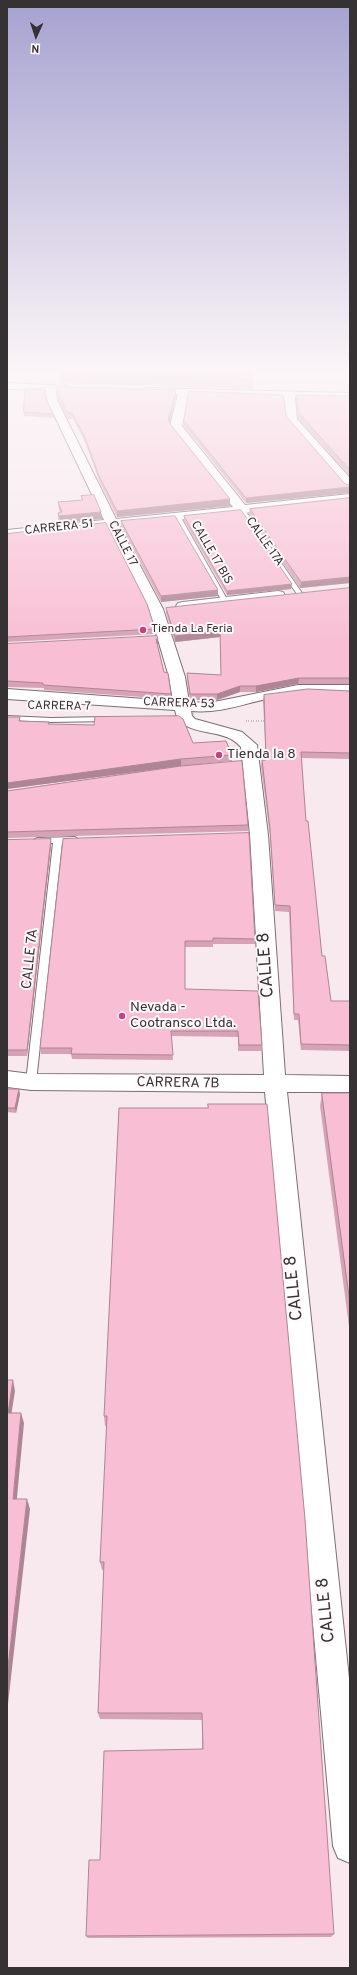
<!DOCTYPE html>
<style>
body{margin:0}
#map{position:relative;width:357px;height:1975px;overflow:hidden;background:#f7e9ee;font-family:Overpass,sans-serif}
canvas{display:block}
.frame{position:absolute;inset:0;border:8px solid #363133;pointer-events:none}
.north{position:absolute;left:16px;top:16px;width:40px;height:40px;-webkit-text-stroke:3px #fff9fb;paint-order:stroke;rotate:183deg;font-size:11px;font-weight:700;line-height:16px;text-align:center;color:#363133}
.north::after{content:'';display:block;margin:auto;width:14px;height:18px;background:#363133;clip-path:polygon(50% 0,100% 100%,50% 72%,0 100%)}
</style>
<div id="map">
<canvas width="357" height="1975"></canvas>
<div class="frame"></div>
<div class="north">N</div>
</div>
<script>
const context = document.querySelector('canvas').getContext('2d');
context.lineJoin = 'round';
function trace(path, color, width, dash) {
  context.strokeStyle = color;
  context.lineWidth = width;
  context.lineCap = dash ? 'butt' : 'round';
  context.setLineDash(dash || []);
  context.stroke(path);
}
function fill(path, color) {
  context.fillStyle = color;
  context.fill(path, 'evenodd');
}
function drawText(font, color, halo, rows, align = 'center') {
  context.font = font + ' Overpass,sans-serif';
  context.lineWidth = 4;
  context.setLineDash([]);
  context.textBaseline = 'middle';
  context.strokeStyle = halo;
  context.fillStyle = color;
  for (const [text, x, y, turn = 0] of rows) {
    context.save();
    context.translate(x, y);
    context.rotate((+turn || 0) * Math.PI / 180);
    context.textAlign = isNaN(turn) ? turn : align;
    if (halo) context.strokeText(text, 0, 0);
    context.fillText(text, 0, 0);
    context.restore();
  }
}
const path = new Path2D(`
 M 246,721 L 267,721`);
const lane = new Path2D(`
 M 240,509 L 244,509 L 302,593 L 301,594 L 297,594 L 239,510 Z
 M 175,515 L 180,516 L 228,601 L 227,602 L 222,601 L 174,516 Z
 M 7,716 L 51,718 L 108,717 L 112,719 L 108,721 L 51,722 L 7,720 Z
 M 75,837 L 79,840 L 78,842 L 62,843 L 36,1082 L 35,1085 L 27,1085 L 26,1082 L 53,843 L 37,844 L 33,841 L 37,838 Z`);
const street = new Path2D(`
 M 7,383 L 68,386 L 69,388 L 68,390 L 56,391 L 57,400 L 116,519 L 233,507 L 172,431 L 170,426 L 178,394 L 150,393 L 146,392 L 145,390 L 146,388 L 350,393 L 350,399 L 295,397 L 297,419 L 350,478 L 350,489 L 346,488 L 287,420 L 284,397 L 189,394 L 182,426 L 245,505 L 350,494 L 350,502 L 119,526 L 163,609 L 185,677 L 189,702 L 209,703 L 298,685 L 350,685 L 350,695 C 327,693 305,692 282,696 C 249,701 224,714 191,711 L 192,716 L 195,719 L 242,732 L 257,745 L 268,835 L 285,1075 L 350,1076 L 350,1092 L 287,1092 L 350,1688 L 350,1863 L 338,1858 L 333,1846 L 265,1092 L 31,1090 L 7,1087 L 7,1071 L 31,1074 L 264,1075 L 250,835 L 241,747 C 238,744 235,741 231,739 C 213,729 179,735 175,710 L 7,699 L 7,689 L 173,701 L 169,677 L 149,609 L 107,527 L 7,538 L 7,530 L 104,520 L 47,400 L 46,390 L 7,389 Z
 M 278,591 L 283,592 L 285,595 L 283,598 L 183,610 L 178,609 L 176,606 L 178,603 L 183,602 Z`);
const pathBridge = new Path2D(`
 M 189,702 L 194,716`);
const wall = new Path2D(`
 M 253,371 L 253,389 L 60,383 L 60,373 Z
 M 57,387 L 176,390 L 176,395 L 169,422 L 171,425 L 230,499 L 230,506 L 117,517 L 100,483 L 85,442 L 73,419 L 68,419 L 58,400 Z
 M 297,395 L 350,396 L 350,476 L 298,418 L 297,400 Z
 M 45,397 L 53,414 L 54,418 L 24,416 L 24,412 Z
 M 286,416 L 345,484 L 350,485 L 350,493 L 246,503 L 184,426 L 184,421 Z
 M 81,496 L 102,519 L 60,523 L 58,520 L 58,513 L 60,513 L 59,510 L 58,502 L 82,500 Z
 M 350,498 L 350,583 L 300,588 L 249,514 L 250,509 Z
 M 184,516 L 292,584 L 291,589 L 227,595 L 184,521 Z
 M 121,521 L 218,590 L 218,596 L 161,602 L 121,527 Z
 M 7,534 L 155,629 L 155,634 L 7,642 Z
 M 350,588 L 350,684 L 298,684 L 256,692 L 240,692 L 217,700 L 190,700 L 187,679 L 187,673 L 221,675 L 220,637 L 175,642 L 166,613 L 166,608 Z
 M 7,644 L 158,644 L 157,644 L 164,672 L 171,694 L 171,699 L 44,690 L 44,688 L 7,687 Z
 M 350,691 L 350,759 L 301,758 L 306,821 L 322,956 L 331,1001 L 350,1001 L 350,1051 L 301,1050 L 298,1020 L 294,1020 L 289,912 L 275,911 L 270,835 L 261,766 L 262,760 L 266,760 L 263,701 L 264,695 Z
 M 7,717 L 20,717 L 20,721 L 49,724 L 193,743 L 232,755 L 232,761 L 181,766 L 7,789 Z
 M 7,791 L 248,825 L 248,831 L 7,838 Z
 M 63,839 L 255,939 L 255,944 L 213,944 L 213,947 L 185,947 L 185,989 L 262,1045 L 261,1051 L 238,1051 L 238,1037 L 171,1036 L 173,1060 L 72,1059 L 71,1054 L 41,1054 L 40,1048 Z
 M 7,840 L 51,846 L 27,1056 L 7,1056 Z
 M 7,1089 L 20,1094 L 16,1113 L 7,1112 Z
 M 322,1093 L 350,1093 L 350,1334 L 320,1106 Z
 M 119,1108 L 334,1934 L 331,1937 L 88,1938 L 86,1936 L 100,1860 L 202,1749 L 202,1720 L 100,1719 L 98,1713 L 104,1570 L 102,1570 L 100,1562 L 107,1426 L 105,1426 L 104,1416 Z`);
const shadedWall = new Path2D(`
 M 176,390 L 176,395 L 169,426 L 168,420 Z
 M 350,487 L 350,493 L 246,503 L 246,498 Z
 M 230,499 L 230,506 L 117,517 L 117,511 Z
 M 101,512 L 102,519 L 60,523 L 59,516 Z
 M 350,577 L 350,583 L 300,588 L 301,582 Z
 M 292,584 L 291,589 L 227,595 L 227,591 Z
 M 218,590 L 218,596 L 161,602 L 161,596 Z
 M 220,631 L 220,637 L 175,642 L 175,636 Z
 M 156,639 L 158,639 L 158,644 L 156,644 Z
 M 299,678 L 298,684 L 256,692 L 256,686 Z
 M 240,686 L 240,692 L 217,700 L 217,694 Z
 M 181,759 L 181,766 L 7,789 L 7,783 Z
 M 51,839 L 51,846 L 27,1056 L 27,1050 Z
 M 19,1089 L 20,1094 L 16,1113 L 15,1108 Z
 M 13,1380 L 15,1391 L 10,1423 L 8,1413 Z
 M 21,1413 L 24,1423 L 16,1508 L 13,1499 Z
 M 27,1499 L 30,1509 L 7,1713 L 7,1676 Z`);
const building = new Path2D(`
 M 60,371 L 253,371 L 253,379 L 60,373 Z
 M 57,387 L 176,390 L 168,420 L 171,425 L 230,499 L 117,511 L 99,476 L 84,435 L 72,413 L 67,412 L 58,394 Z
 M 25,389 L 44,389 L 45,397 L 53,414 L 24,412 Z
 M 189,391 L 283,395 L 286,416 L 345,484 L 350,485 L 350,487 L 246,498 L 184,421 Z
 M 297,395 L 350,396 L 350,470 L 299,413 Z
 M 94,495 L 101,512 L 59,516 L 58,513 L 62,512 L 58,502 L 83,500 L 81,496 Z
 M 350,498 L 350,577 L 301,582 L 250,509 Z
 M 241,510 L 292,584 L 227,591 L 184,516 Z
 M 175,516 L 218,590 L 161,596 L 121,521 Z
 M 106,523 L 147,604 L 155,629 L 7,637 L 7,534 Z
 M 350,588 L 350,678 L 299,678 L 256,686 L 240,686 L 217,694 L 190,694 L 187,673 L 221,675 L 220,631 L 175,636 L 166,608 Z
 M 157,636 L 158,639 L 156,639 L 164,672 L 168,673 L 171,694 L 43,685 L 43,683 L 7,681 L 7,644 Z
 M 308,689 L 350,691 L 350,753 L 301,752 L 306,821 L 308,821 L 322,956 L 325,956 L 331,1001 L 350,1001 L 350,1045 L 301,1044 L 299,1014 L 294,1014 L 290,906 L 275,905 L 270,829 L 262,760 L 266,760 L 264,695 Z
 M 179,716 L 183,719 L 193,743 L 226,741 L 232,755 L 181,759 L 7,783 L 7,717 L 20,717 L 19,721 L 49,722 L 48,724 L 94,725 L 95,717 Z
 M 242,761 L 248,825 L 7,832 L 7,791 L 181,766 Z
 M 249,833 L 255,939 L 213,938 L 213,941 L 185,941 L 185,989 L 258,991 L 262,1045 L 239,1045 L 238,1031 L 171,1031 L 173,1055 L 71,1054 L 72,1048 L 40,1048 L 63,839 Z
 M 51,839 L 27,1050 L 7,1050 L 7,840 Z
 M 7,1089 L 19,1089 L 15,1108 L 7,1108 Z
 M 322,1093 L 350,1093 L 350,1303 Z
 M 208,1104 L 267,1104 L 305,1519 L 334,1934 L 86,1936 L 89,1860 L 100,1860 L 104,1751 L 203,1749 L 202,1713 L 98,1713 L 104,1562 L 100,1562 L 107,1416 L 104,1416 L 119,1108 L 208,1108 Z
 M 7,1380 L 13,1380 L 8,1413 L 21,1413 L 13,1499 L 27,1499 L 7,1676 Z`);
const markers = [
 [143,630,4,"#c84181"],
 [219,755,4,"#c84181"],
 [122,1016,4,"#c84181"]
];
const farStreetnames = [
 ["CARRERA 51",59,528,-6],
 ["CALLE 17A",264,542,55],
 ["CALLE 17",122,544,63],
 ["CALLE 17 BIS",211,553,60],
 ["CARRERA 53",179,704,2],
 ["CARRERA 7",59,707,1]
];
const farPoinames = [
 ["Tienda La Feria",151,630]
];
const poiNames = [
 ["Tienda la 8",227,755],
 ["Nevada -",130,1008],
 ["Cootransco Ltda.",130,1024]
];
const streetNames = [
 ["CALLE 7A",31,959,-84],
 ["CARRERA 7B",178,1084,1]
];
const nearStreetnames = [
 ["CALLE 8",267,965,-94],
 ["CALLE 8",295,1288,-96],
 ["CALLE 8",327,1610,-96]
];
trace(lane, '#7b6f73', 2);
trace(street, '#7b6f73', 2);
trace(path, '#9e9498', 2, [0.5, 2]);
fill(lane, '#fff');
fill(street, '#fff');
trace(pathBridge, '#9e9498', 2, [0.5, 2]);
fill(wall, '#d5a3b5');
fill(shadedWall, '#ae8594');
fill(building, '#f8bed3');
trace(building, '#ae8594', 1);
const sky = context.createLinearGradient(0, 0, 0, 648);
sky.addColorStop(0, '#a6a2d0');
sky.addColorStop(0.57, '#fbf5f7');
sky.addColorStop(1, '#fbf5f700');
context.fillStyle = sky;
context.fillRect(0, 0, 357, 648);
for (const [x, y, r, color] of markers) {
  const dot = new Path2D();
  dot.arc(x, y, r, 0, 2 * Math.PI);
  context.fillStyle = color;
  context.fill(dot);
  trace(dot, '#fff9fb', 1.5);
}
drawText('12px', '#363133', '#fff9fb', farStreetnames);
drawText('12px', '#363133', '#fff9fb', farPoinames, 'left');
drawText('14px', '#363133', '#fff9fb', poiNames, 'left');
drawText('14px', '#363133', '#fff9fb', streetNames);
drawText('17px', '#363133', '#fff9fb', nearStreetnames);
</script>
